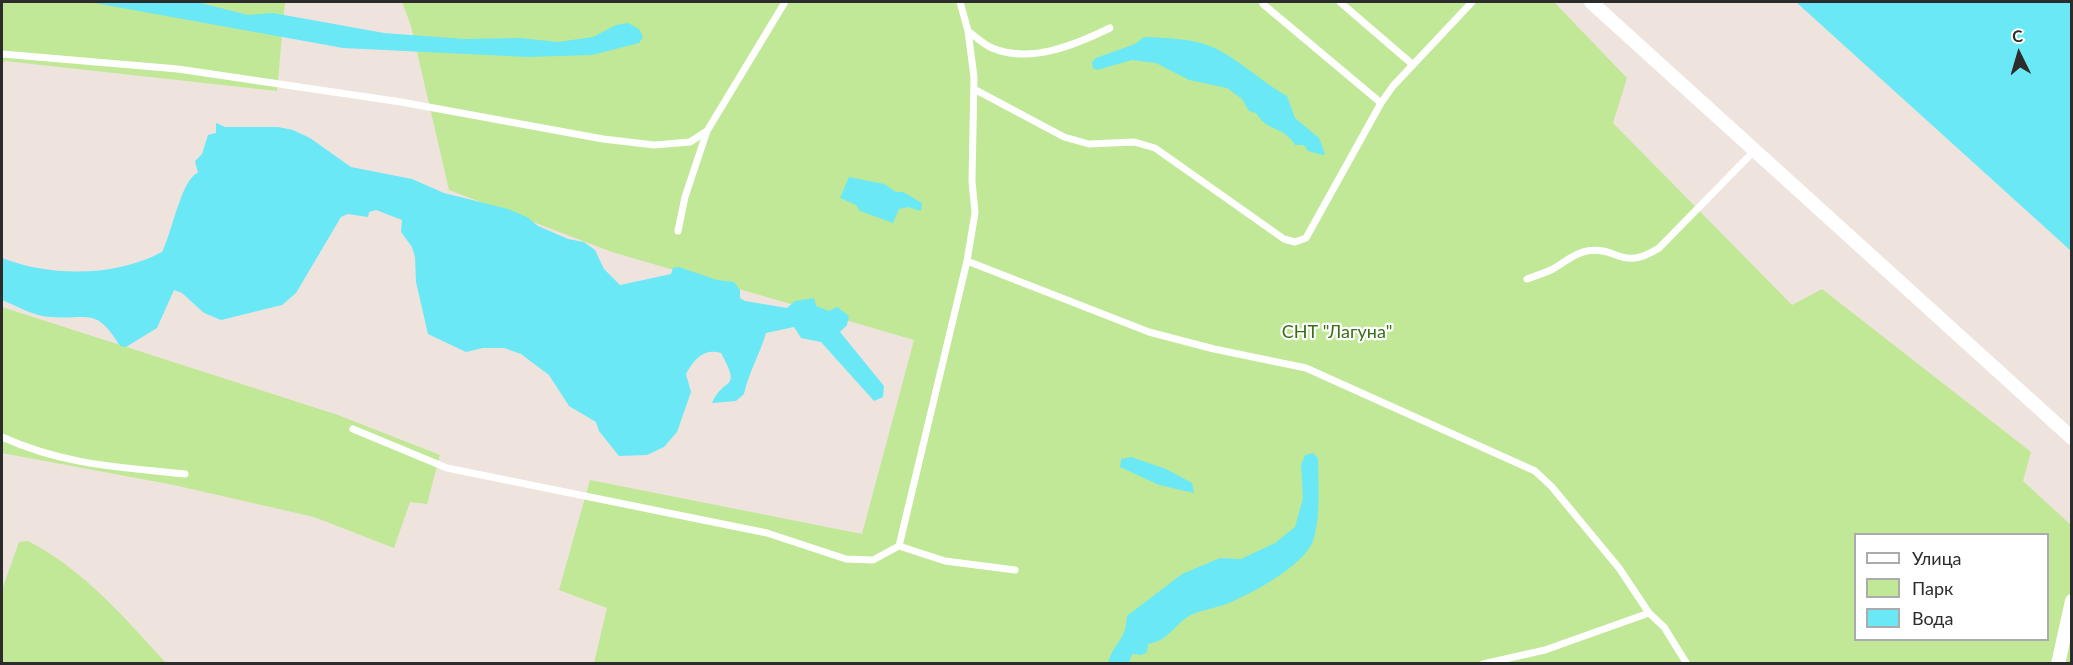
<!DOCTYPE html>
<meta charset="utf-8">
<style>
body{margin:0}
#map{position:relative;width:2073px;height:665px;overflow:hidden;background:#eee4dd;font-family:Lato,sans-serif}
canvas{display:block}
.frame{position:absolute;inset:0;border:3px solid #2c2c2c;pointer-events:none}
.legend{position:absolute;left:1854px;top:533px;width:195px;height:108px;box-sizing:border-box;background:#fff;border:2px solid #ababab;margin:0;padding:8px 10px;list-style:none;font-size:18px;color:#2c2c2c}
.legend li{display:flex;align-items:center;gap:12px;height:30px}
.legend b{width:30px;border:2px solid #ababab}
.north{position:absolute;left:1989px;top:24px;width:60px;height:60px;-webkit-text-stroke:4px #fff;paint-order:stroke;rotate:355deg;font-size:16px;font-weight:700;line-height:24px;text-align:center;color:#2c2c2c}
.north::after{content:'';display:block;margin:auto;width:21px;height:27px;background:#2c2c2c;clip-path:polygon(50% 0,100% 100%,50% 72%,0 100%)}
</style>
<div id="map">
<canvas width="2073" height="665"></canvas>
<div class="frame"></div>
<ul class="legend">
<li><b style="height:8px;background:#fff"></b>Улица</li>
<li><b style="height:16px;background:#c0e896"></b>Парк</li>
<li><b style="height:16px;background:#6ae8f6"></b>Вода</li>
</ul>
<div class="north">С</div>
</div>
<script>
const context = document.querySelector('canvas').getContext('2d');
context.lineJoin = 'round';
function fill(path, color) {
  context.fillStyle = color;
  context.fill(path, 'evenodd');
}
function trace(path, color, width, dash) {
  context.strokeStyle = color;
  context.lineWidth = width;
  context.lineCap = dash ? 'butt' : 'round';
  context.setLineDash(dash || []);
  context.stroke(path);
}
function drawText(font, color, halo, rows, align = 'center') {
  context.font = font + ' Lato,sans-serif';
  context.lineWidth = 4.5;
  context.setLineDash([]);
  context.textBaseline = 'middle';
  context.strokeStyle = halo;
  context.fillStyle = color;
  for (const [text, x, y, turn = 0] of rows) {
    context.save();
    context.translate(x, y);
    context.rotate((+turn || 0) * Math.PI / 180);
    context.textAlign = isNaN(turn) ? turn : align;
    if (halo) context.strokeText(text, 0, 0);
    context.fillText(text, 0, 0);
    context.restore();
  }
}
const green = new Path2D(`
 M 2,2 L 285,2 L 277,91 L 5,61 L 2,64 Z
 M 402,2 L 1554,2 L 1627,78 L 1613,123 L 1792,305 L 1822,289 L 2031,452 L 2023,481 L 2071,525 L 2071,663 L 594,663 L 607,608 L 559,590 L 590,480 L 862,534 L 914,340 L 612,252 L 449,190 L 411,26 ZM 1856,534 L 2048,534 L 2048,640 L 1856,640 Z
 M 2,307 L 338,415 L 440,455 L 427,504 L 410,502 L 394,548 L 314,517 L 174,485 L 2,453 Z
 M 28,541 C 83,569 125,618 166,663 L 2,663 L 3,587 L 19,542 Z`);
const water = new Path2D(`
 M 89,2 L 197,2 L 248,15 L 273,13 L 384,33 L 464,39 L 520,38 L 558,42 L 593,37 L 616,25 L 628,23 L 639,29 L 643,37 L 639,43 L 592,55 L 528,57 L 343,48 Z
 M 1796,2 L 2071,2 L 2071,251 L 2070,250 Z
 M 1144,37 C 1164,38 1185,38 1204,44 C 1235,54 1259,81 1287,96 L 1295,118 L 1319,138 L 1325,154 L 1322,155 L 1308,151 L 1304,145 L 1295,145 C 1283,125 1268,133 1256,113 L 1249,111 L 1242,99 L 1227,88 L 1189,80 L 1156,63 L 1132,60 L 1097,70 L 1093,68 L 1092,62 L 1096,58 L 1135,44 Z
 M 216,123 L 225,127 L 278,127 L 293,130 L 310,138 L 351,167 L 412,179 L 444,193 L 508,209 L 527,217 L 538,226 L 568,239 L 584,242 L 595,250 L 604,269 L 620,285 L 671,274 L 673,268 L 679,267 L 717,280 L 734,282 L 740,290 L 740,298 L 745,301 L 787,308 L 795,301 L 814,298 L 816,306 L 829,311 L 837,307 L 849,316 L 847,325 L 840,332 L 884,386 L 883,397 L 874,401 L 821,342 L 801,338 L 794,327 L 766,333 C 760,354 748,374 744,394 L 736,401 L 712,403 C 725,375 742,392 721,353 C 703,348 694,360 686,374 L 691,392 L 677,432 L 664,447 L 647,455 L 619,456 L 599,431 L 596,422 L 569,406 L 549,375 L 521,354 L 504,348 L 483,348 L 466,352 L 428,334 L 416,282 L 415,257 L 412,247 L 401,232 L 402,220 L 376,210 L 369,212 L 368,217 L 348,214 L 341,217 L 296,293 L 282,305 L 221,320 L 204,313 L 182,293 L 174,290 L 157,328 L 126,347 L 120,346 C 96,306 88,320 50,317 C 33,316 17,306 2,300 L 2,258 C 50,277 115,277 162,252 C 171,236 182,177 198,173 L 195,161 L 202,154 L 208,135 L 216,133 Z
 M 849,177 L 884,184 L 896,192 L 903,192 L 922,203 L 921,211 L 908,207 L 899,209 L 893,223 L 860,211 L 856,205 L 840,198 Z
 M 1313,453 L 1318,458 C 1318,482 1321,519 1313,541 C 1303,567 1249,595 1224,605 C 1214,608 1203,610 1193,614 C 1175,622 1171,640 1148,644 L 1147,652 L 1142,655 L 1132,654 L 1129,663 L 1108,663 C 1114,642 1126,641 1127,616 L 1182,574 L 1220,558 L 1241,559 L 1275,543 L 1295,527 L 1303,498 L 1301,465 L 1305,455 Z
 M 1131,457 L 1166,469 L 1192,483 L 1194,493 L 1159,485 L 1120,467 L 1121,459 Z`);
const lane = new Path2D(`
 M 960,2 L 968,31 L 974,77 L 972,181 L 975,213 L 967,261 L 1149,332 L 1214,349 L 1306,368 L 1535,471 L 1552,487 L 1619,568 L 1649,613 L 1664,627 L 1687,664
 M 1340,2 L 1412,64
 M 1263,4 L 1381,103
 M 968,31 C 976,37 983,44 992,48 C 1030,64 1075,45 1110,28
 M 2,54 L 178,69 L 401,102 L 603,139 L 654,145 L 690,142 L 707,131 L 785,2
 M 974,89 L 1064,137 L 1089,144 L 1134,142 L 1155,148 L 1284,239 L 1295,242 L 1306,238 L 1381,103 L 1393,86 L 1472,2
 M 678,231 L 685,197 L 707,131
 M 1527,279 C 1535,276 1545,273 1553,269 C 1564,263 1574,253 1587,251 C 1619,246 1621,272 1659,248 L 1755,150
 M 353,429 L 447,468 L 767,533 L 846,559 L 873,560 L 899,546 L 967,261
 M 2,437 C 64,465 118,467 185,474
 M 899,546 L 945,561 L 1015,570
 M 1483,664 L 1545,650 L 1649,613`);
const street = new Path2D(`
 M 1591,2 L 2072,438
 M 2058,664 L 2072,601`);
const parkNames = [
 ["СНТ \"Лагуна\"",1337,332]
];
fill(green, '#c0e896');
fill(water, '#6ae8f6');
trace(lane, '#fff', 7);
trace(street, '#fff', 14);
drawText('18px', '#376e16', '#fff', parkNames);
</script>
